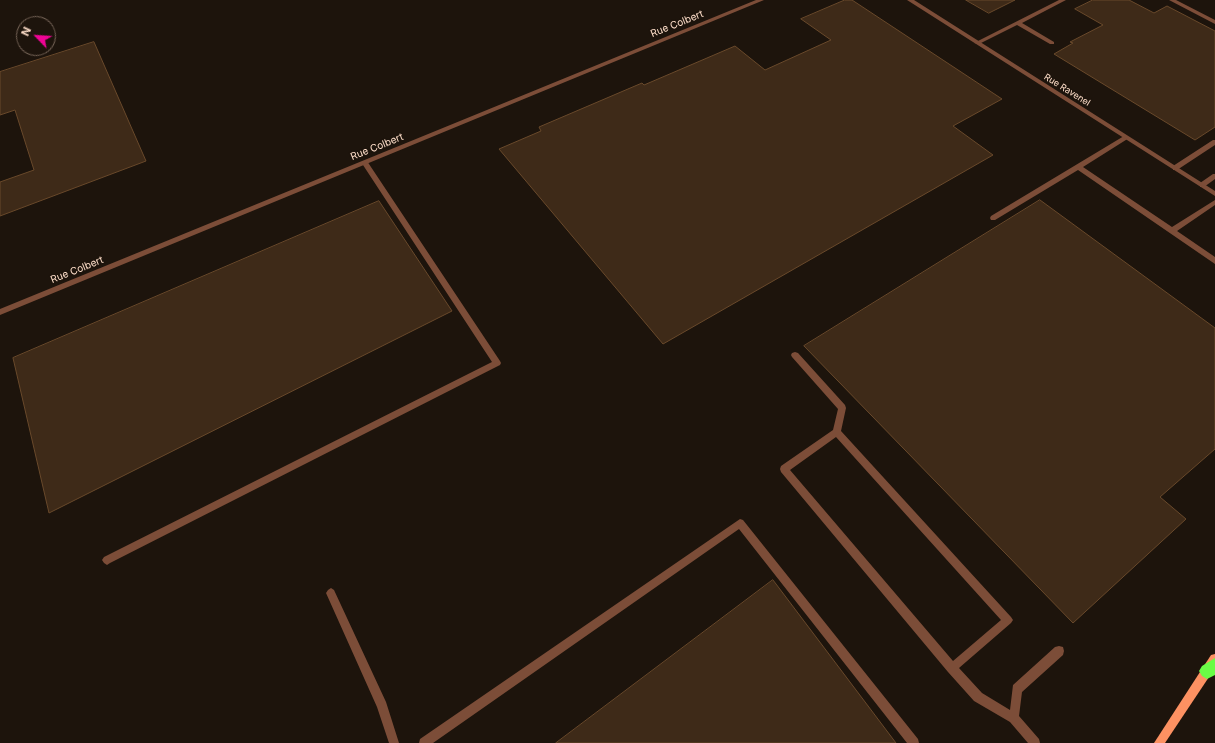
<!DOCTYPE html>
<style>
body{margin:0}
#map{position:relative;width:1215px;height:743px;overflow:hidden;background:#1d140c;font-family:Inter,sans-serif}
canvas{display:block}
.north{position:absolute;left:16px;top:16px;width:40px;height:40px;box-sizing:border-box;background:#1d140c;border:1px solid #776558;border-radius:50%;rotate:295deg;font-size:11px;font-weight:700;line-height:16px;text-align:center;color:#fedec9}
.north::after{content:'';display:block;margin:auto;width:14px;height:18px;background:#ef0495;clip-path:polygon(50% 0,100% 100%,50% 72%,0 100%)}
</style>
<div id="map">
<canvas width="1215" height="743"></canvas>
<div class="north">N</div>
</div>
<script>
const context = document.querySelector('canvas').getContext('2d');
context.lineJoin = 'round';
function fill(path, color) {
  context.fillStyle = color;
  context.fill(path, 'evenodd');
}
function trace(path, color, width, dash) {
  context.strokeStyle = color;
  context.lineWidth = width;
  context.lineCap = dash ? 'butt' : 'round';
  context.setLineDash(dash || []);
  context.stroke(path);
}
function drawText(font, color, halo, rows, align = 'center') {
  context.font = font + ' Inter,sans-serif';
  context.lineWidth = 3;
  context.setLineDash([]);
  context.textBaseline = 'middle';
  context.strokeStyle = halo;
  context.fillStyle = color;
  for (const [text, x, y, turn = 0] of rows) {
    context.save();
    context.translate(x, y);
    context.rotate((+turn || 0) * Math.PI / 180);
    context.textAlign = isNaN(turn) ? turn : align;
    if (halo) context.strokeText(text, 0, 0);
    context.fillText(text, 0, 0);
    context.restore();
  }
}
const building = new Path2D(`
 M 845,0 L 852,0 L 1002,99 L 953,126 L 993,155 L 663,344 L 499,149 L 541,131 L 539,127 L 642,83 L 644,85 L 735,46 L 765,70 L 831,40 L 801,19 Z
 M 966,0 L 1015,0 L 989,13 Z
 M 1093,0 L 1129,0 L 1154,13 L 1167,6 L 1215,31 L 1215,127 L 1195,140 L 1054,54 L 1073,43 L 1070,42 L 1103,25 L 1075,9 Z
 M 94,42 L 146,161 L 0,216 L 0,182 L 34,170 L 15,110 L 0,115 L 0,72 Z
 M 1040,200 L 1215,328 L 1215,449 L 1160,497 L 1186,519 L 1073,623 L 804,346 Z
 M 379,201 L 452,311 L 49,513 L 13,358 Z
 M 773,580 L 896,743 L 556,743 Z`);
const service = new Path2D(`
 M 1059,0 L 1066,0 L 1022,23 L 1054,42 L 1054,44 L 1050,44 L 1017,25 L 979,44 L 974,43 Z
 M 1169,0 L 1176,0 L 1215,20 L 1215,24 Z
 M 1124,136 L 1126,136 L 1129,138 L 1083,167 L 1172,227 L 1215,200 L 1215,205 L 1177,231 L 1215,257 L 1215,264 L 1078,170 L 995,220 L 991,220 L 990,218 L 991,216 Z
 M 1213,140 L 1215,140 L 1215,145 L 1177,170 L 1173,170 L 1173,166 Z
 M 363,161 L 367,161 L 500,361 L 501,363 L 500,365 L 110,563 L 107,565 L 104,563 L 102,560 L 104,557 L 492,362 L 363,165 Z
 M 1213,174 L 1215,174 L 1215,179 L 1204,187 L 1200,187 L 1200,183 Z
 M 795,352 L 798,353 L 845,405 L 846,408 L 841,431 L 1011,617 L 1013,620 L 1011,623 L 959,668 L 982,693 L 1010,710 L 1013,685 L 1055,647 L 1059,646 L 1063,647 L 1064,651 L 1063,655 L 1022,692 L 1019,716 L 1039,739 L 1040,743 L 1028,743 L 1010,722 L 974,701 L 948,672 L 781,472 L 780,469 L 781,466 L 833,430 L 838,409 L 792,357 L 791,355 L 792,353 ZM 836,437 L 1001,620 L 953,661 L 790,470 Z
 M 740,519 L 743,520 L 918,739 L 919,743 L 907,743 L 739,529 L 433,743 L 419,743 L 420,739 Z
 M 331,588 L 334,590 L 386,702 L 399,743 L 389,743 L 377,707 L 326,593 L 328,590 Z`);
const minor = new Path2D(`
 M 756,0 L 764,0 L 0,315 L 0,309 Z
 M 907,0 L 914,0 L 1215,191 L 1215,196 Z`);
const secondary = new Path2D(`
 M 1215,654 L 1215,668 L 1165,743 L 1154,743 L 1211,655 Z`);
const motorway = new Path2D(`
 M 1215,658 L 1215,675 L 1207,679 L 1202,676 L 1199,671 L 1202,666 Z`);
const farStreetnames = [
 ["Rue Ravenel",1067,90,32]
];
const streetNames = [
 ["Rue Colbert",677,24,-22],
 ["Rue Colbert",377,147,-22],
 ["Rue Colbert",77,270,-22]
];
fill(building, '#3e2a18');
trace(building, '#69492b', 1);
fill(service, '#7c4d38');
fill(minor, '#7c4d38');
fill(secondary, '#fc9162');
fill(motorway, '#6afc46');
drawText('9px', '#fedec9', '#1d140c', farStreetnames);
drawText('10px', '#fedec9', '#1d140c', streetNames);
</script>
